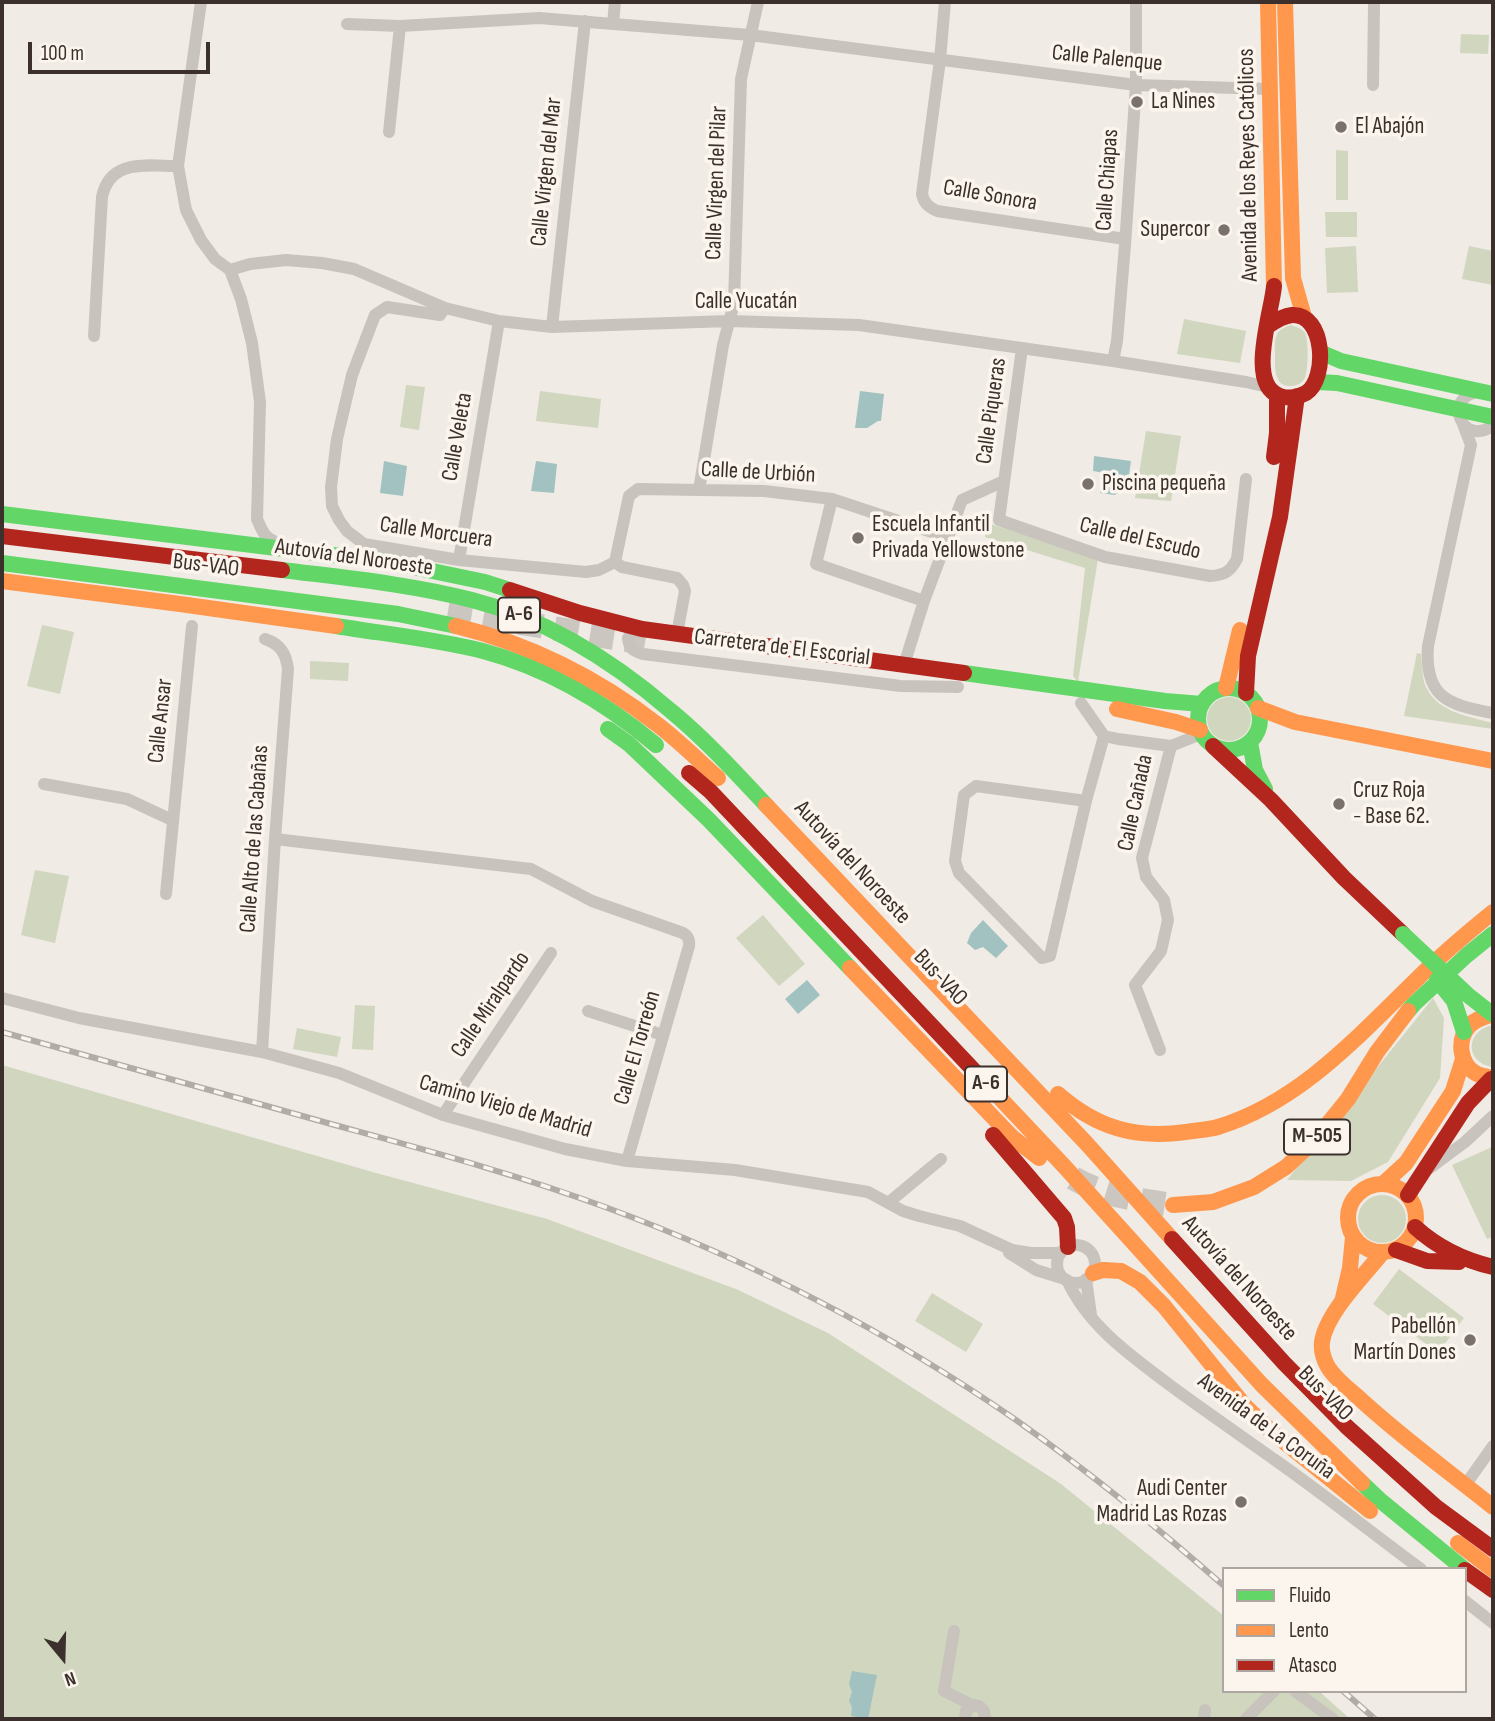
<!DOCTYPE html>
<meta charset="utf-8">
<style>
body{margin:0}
#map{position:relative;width:1495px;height:1721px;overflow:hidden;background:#f0ebe5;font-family:"Sofia Sans Condensed",sans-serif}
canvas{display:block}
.frame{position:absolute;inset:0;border:4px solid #3b302b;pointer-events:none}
.legend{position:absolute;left:1222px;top:1567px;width:245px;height:126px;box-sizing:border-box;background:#fbf5ee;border:2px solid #aea6a0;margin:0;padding:9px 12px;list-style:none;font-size:21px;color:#3b302b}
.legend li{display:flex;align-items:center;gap:14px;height:35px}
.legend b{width:35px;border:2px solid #aea6a0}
.north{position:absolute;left:28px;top:1623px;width:70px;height:70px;-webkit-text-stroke:5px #fbf5ee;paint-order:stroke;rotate:161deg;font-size:19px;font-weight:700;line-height:28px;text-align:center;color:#3b302b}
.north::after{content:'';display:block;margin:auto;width:24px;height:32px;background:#3b302b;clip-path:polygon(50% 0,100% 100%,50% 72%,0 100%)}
.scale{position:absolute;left:28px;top:42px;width:182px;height:32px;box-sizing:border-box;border:4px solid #3b302b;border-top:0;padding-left:9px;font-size:21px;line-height:24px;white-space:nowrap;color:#3b302b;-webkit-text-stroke:5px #fbf5ee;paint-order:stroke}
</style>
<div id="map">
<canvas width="1495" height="1721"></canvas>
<div class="frame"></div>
<ul class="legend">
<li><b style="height:9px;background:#63d668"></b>Fluido</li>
<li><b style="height:9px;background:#ff974d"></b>Lento</li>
<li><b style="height:9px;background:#b3261e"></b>Atasco</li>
</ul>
<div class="north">N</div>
<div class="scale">100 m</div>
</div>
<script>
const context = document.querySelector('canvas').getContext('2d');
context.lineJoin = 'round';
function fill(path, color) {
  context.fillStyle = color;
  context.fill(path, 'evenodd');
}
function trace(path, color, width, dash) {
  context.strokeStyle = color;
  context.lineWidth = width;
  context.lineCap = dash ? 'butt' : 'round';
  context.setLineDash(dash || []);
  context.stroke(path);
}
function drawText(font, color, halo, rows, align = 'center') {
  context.font = font + ' "Sofia Sans Condensed",sans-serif';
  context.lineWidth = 7;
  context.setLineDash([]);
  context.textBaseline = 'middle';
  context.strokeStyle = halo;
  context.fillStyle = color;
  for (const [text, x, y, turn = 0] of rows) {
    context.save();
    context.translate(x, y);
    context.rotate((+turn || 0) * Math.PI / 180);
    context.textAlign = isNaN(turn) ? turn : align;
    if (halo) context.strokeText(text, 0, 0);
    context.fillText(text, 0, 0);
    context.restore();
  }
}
const green = new Path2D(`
 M 1461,34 L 1489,35 L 1488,54 L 1460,53 Z
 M 1336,150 L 1348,151 L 1348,200 L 1336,200 Z
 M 1325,212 L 1357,212 L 1357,237 L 1326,237 Z
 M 1356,246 L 1358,292 L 1327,293 L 1325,248 Z
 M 1469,246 L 1493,251 L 1493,285 L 1462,279 Z
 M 1184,319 L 1246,331 L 1240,363 L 1177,354 Z
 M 1291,325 C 1296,327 1302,328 1305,333 C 1309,340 1308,371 1305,378 C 1302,383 1297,386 1291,386 C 1274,387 1275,368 1275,356 C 1275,349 1274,340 1277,334 C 1280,329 1285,327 1291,325 Z
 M 406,385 L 425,387 L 419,430 L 400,427 Z
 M 540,391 L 601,399 L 598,428 L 536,421 Z
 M 1146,431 L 1181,436 L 1171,501 L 1135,498 Z
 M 987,524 L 994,525 L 1098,559 L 1078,682 L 1073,676 L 1085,568 L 985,537 Z
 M 42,625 L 74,632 L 60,694 L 27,686 Z
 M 1417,653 L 1421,654 C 1422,663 1422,673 1424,682 C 1434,712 1467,716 1493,723 L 1493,729 L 1404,716 Z
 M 310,661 L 349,663 L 348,681 L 310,679 Z
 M1207 719a22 22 0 1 1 44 0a22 22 0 1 1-44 0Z
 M 35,870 L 69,876 L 55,943 L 21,935 Z
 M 763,915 L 805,964 L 779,986 L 736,938 Z
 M 1433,998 L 1444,1018 L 1440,1078 L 1388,1162 L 1351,1181 L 1287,1180 Z
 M 355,1005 L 375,1006 L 373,1050 L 352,1049 Z
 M 1489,1026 L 1493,1026 L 1493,1067 L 1492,1067 C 1466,1062 1465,1034 1489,1026 Z
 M 297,1028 L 341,1037 L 337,1057 L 293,1049 Z
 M 2,1065 L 376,1173 L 547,1219 L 736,1289 L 828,1333 L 1061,1484 L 1224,1616 L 1224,1691 L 1319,1691 L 1350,1719 L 2,1719 Z
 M 1492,1147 L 1493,1150 L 1493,1237 L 1487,1239 L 1452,1165 Z
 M1358 1219a24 24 0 1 1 48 0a24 24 0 1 1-48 0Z
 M 1399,1269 L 1464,1318 L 1438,1353 L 1373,1304 Z
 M 932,1293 L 983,1324 L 966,1352 L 915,1321 Z`);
const water = new Path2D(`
 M 860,391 L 884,394 L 881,421 L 878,421 L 867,428 L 855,428 Z
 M 1094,456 L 1131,461 L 1128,482 L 1115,495 L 1100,493 L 1103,476 L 1115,479 L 1116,475 L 1093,471 Z
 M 384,461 L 407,466 L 403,496 L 380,493 Z
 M 536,461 L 557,464 L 554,493 L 531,491 Z
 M 983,920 L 1008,946 L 996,958 L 983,947 L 975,950 L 967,943 L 971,933 Z
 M 807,980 L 820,995 L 798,1014 L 785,999 Z
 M 852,1671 L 877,1675 L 868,1719 L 851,1716 L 852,1707 L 849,1701 L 852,1692 L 849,1684 Z`);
const highwayTunnel = new Path2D(`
 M 448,611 L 645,643
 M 1073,1178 C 1104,1196 1139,1200 1173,1205`);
const street = new Path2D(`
 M 201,2 L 178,166 L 186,210 L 201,240 L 215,259 L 230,270 L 241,299 L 252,343 L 260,402 L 257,519 C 262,530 264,538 276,542
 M 945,2 L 940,60 L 922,194 C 924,204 929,207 937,211 L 1125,239
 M 347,24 L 400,26 L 539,18 L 750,35 L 1136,85 L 1270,89
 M 613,24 L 615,2
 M 1373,85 L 1374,2
 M 389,132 L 400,26
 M 230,270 L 250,264 L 286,260 L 322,263 L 354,269 L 445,308 L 499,321 L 552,327 L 729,321 L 859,325 L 1113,361 L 1246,382 L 1268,387
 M 445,308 L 440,315 L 387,307 L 375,315 L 352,375 L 337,439 L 331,487 L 332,506 L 339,520 L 347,531 L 364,544 L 459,560 L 586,572 L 599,570 L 615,562 L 622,567 L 677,578 L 683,585 L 685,591 L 677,634
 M 552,327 L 585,21
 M 94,336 L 102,197 C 110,158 148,166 178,166
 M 1022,348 L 999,520 L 1105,557 L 1210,576 C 1225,575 1230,572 1237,559 L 1246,479
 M 1113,361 L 1117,341 L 1125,245 L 1136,85 L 1136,2
 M 1479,392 C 1441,396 1463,449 1493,425
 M 1463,424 L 1471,445 L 1428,646 C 1424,698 1449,705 1493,713
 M 699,490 L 723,345 L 734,303 L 741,79 L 758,2
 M 832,499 L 816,564 L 924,601
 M 459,560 L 499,321
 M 615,562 L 629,496 L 638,489 L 764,491 L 832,499 L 947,537
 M 642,629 L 633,632 L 628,638 C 629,649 633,651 643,654 L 901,686 L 958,687
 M 904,665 L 924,601 L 962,500 L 1004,481
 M 1081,703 L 1104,736 L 1118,739 L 1171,746
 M 44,784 L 127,799 L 172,820
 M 1086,801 L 976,786 L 964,795 L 955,861 L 959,873 L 1042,958 L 1050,956 L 1086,801 L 1104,736
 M 275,839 L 531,869 L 592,901 L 683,933 C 688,936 690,940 689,946 L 627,1161
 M 166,894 L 192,626
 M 2,998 L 79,1018 L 262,1052 L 339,1073 L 443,1115 L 565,1149 L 627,1161 L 735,1170 L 868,1192 L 903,1211 L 919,1216 L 960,1226 L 1012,1250 L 1031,1253 L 1061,1253
 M 588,1011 L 663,1035
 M 1160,1050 L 1135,985 L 1161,951 L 1168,920 L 1164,900 L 1146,877 L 1142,858 L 1171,746 L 1201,734
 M 262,1052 L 275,839 L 288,669 C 286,653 280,644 265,639
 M 443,1115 L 551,953
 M 1430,1168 L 1465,1142 L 1493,1116
 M 888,1203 L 941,1159
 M1057 1264a19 19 0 1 1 38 0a19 19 0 1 1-38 0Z
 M 1009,1253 L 1036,1270 L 1065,1279
 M 1086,1279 L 1091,1315
 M 1067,1280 C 1088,1326 1131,1356 1171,1386 C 1205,1411 1240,1435 1275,1460 C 1325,1495 1372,1533 1421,1569
 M 1466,1484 L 1493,1446
 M 1465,1601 L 1493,1623
 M 954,1631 L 944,1691 L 972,1705
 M 1296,1692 L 1333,1719
 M 965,1719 L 966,1710 L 975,1705 L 979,1706 L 984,1711 L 985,1719
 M 1204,1719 L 1205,1710
 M 1246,1719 L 1274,1691`);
const fast = new Path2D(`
 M 1320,352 L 1341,361 L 1493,394
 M 1317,382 L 1337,383 L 1493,417
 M 2,514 L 389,562 L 485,582 L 510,590
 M 2,563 L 398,614 L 456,626
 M 282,570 C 346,578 410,584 472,600 C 547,619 613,661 671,711 C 705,739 736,773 766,805
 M 336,626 C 385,634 435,639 483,651 C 547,668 606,703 656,745
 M 964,673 L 1165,701 L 1202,704
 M1198 719a31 31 0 1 1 62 0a31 31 0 1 1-62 0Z
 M 608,729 L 629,744 L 709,820 L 850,968
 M 1250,742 L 1255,770 L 1265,789
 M 1408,1011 L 1414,1004 L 1467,955 L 1493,934
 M 1362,1483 L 1381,1501 L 1464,1569`);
const slow = new Path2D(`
 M 1268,2 L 1274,286
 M 1285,2 L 1293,278 L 1304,317
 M 2,581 L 180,604 L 336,626
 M 456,626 C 529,644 598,678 658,725 C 679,741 698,760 718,778
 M 1226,688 L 1240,630
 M 1258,708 L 1295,722 L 1493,761
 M 1117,709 L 1176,722 L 1200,730
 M 766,805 L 1087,1144 L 1172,1239
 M 850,968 L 1012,1137 L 1039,1158
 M 1493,1014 C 1484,1017 1475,1019 1469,1026 C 1456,1041 1460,1065 1477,1074 C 1482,1076 1488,1077 1493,1078
 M 981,1078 L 1064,1166 L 1262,1385 L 1362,1483
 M 1058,1094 C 1097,1128 1135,1139 1186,1132 C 1196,1130 1208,1130 1218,1127 C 1300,1102 1357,1037 1417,979 C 1441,955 1467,933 1493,912
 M1348 1218a34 34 0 1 1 68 0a34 34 0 1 1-68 0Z
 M 1383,1184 L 1406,1163 L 1453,1091 L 1463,1059
 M 1173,1205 L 1213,1202 L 1254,1187 L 1286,1167 L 1314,1141 L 1348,1099 L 1377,1052 L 1408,1011
 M 1382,1253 C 1364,1276 1326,1313 1322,1342 C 1321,1350 1324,1360 1328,1367 C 1335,1379 1349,1389 1359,1398 C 1401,1437 1448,1471 1493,1507
 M 1093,1273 L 1103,1270 L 1121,1271 L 1140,1282 L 1164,1306 L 1245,1406 L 1272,1432 L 1370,1511
 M 1343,1298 L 1350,1268 L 1353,1237
 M 1458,1543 L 1493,1570`);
const jam = new Path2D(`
 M 1268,326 C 1275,321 1283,316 1292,315 C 1325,313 1328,379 1306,393 C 1299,397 1289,399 1280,396 C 1246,385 1272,312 1274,286
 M 1274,457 L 1277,433 L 1277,395
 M 2,536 L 282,570
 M 510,590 L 580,613 L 642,629 L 964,673
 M 1246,693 L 1248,656 L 1280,517 L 1297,396
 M 1213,746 L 1271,800 L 1344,878 L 1403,934
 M 689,773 L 711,792 L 981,1078
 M 993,1135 L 1064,1218 L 1067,1227 L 1068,1247
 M 1408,1195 L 1468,1103 L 1491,1079
 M 1415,1227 C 1438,1248 1463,1260 1493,1267
 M 1172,1239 L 1284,1363 L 1346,1426 L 1436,1507 L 1493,1549
 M 1396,1250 L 1427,1261 L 1459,1262
 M 1465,1570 L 1493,1590`);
const rail = new Path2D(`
 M 2,1032 C 109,1062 217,1092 324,1122 C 418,1148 513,1173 605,1207 C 749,1260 889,1332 1016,1420 C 1088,1471 1157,1527 1224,1586
 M 1343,1691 L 1375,1719`);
const fastBridge = new Path2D(`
 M 1403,934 L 1469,996 L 1492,1014
 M 1437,980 L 1454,1001 L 1464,1032`);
const markers = [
 [1137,102,7,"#7a716c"],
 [1341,127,7,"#7a716c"],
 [1224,230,7,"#7a716c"],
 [1088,484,7,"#7a716c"],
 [858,538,7,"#7a716c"],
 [1339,804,7,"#7a716c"],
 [1470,1340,7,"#7a716c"],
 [1241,1502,7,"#7a716c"]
];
const shields = [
 [519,615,42],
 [986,1084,42],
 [1317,1137,66]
];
const shieldNames = [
 ["A-6",519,615],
 ["A-6",986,1084],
 ["M-505",1317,1137]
];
const streetNames = [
 ["Calle Palenque",1107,59,6],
 ["Avenida de los Reyes Católicos",1249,165,-91],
 ["Calle Virgen del Mar",547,172,-84],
 ["Calle Chiapas",1108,180,-86],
 ["Calle Virgen del Pilar",717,183,-88],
 ["Calle Sonora",990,196,10],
 ["Calle Yucatán",746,302],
 ["Calle Piqueras",992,411,-82],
 ["Calle Veleta",458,437,-80],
 ["Calle de Urbión",758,473,3],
 ["Calle Morcuera",436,533,8],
 ["Calle del Escudo",1140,539,13],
 ["Autovía del Noroeste",354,558,8],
 ["Bus-VAO",206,566,7],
 ["Carretera de El Escorial",782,648,7],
 ["Calle Ansar",161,721,-84],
 ["Calle Cañada",1136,803,-78],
 ["Calle Alto de las Cabañas",255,839,-86],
 ["Autovía del Noroeste",852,863,47],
 ["Bus-VAO",940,978,47],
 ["Calle Miralpardo",491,1005,-56],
 ["Calle El Torreón",638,1048,-74],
 ["Camino Viejo de Madrid",505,1107,16],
 ["Autovía del Noroeste",1239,1279,48],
 ["Bus-VAO",1325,1394,45],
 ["Avenida de La Coruña",1266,1427,36]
];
const poiNames = [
 ["La Nines",1151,102],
 ["El Abajón",1355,127],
 ["Supercor",1210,230,"right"],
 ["Piscina pequeña",1102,484],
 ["Escuela Infantil",872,525],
 ["Privada Yellowstone",872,551],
 ["Cruz Roja",1353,791],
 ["- Base 62.",1353,817],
 ["Pabellón",1456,1327,"right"],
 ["Martín Dones",1456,1353,"right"],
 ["Audi Center",1227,1489,"right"],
 ["Madrid Las Rozas",1227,1515,"right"]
];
fill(green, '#d1d6bf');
fill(water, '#a1c2c1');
trace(highwayTunnel, '#ccc6c0', 24, [24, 12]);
trace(street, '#c9c3be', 12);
trace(fast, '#63d668', 16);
trace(slow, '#ff974d', 16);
trace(jam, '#b3261e', 16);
trace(rail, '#b1aca8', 6);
trace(rail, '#fbf5ee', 3.5, [10]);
trace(fastBridge, '#63d668', 16);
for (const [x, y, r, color] of markers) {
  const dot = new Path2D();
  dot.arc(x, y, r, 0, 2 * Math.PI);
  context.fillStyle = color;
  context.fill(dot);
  trace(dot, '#fbf5ee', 2.5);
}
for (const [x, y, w] of shields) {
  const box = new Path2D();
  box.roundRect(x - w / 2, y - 17.5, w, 35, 5);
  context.fillStyle = '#fbf5ee';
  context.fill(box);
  trace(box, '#3b302b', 2);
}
drawText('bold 21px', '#3b302b', null, shieldNames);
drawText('23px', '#3b302b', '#fbf5ee', streetNames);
drawText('23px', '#3b302b', '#fbf5ee', poiNames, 'left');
</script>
